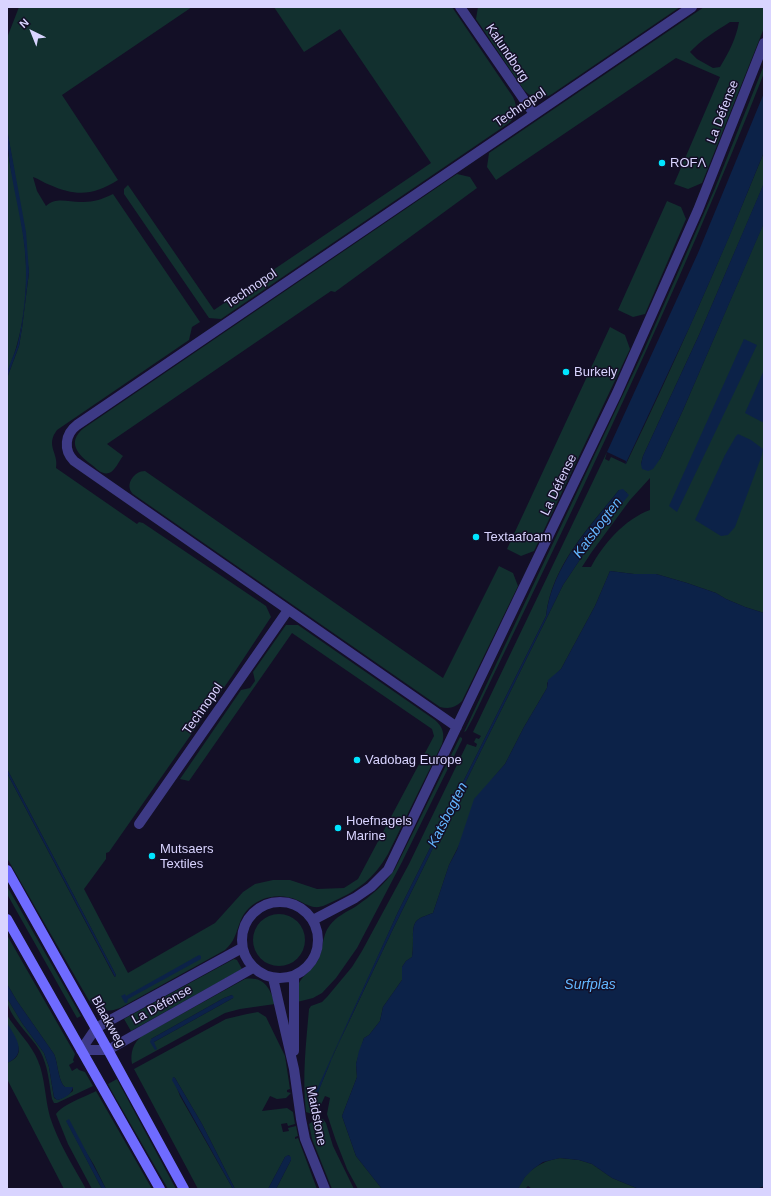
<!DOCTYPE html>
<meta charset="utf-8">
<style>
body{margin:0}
#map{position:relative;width:771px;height:1196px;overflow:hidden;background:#130f26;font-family:Helvetica,sans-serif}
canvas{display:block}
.frame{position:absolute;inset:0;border:8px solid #d9d4ff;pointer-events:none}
.north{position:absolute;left:12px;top:12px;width:40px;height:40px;-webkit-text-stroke:3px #130f26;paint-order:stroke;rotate:317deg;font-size:11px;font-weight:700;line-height:16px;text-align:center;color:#d9d4ff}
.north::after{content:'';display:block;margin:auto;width:14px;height:18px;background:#d9d4ff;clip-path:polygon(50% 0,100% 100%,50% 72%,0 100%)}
</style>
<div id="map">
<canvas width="771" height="1196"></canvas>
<div class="frame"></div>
<div class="north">N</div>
</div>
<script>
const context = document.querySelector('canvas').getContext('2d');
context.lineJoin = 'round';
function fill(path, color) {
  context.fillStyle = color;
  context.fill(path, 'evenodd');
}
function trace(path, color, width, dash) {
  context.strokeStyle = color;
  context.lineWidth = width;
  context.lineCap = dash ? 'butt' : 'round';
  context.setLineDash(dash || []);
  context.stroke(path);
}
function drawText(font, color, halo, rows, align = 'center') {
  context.font = font + ' Helvetica,sans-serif';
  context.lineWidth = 3;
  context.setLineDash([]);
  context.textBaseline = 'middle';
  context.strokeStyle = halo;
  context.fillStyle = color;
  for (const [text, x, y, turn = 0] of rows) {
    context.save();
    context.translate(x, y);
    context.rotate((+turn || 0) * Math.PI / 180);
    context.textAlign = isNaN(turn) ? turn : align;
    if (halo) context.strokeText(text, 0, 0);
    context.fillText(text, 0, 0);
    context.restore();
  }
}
const green = new Path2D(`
 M 19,7 L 192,7 L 62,95 L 118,180 C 94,195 77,197 50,185 C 44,183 39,179 33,177 L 37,191 L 46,206 C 57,196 70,203 83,202 C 94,202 103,199 113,194 L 200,322 L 192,327 L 189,340 L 57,430 C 45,446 59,453 56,468 L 137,524 L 139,522 L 143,523 L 266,606 L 271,617 L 232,676 L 109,852 L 106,853 L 106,859 L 84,889 L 128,973 L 215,923 L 243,892 L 255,884 L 273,880 L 290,880 L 317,889 L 344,888 L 358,879 L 434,736 L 432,729 L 292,633 L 189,781 L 180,779 L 241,690 L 250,688 L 255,681 L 253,672 L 286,625 L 298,625 L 435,720 C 443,727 445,734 442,744 L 388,854 C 374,878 359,890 334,901 C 328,904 321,908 314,907 C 308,906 302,902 297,900 C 286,895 272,895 261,900 C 233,913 243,935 225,950 L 120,1008 C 107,1013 96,1011 88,999 L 7,858 L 7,773 L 114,976 L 115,977 L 116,975 L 7,769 L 7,378 L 19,346 L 22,328 L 29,272 L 16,182 L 7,129 L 7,38 Z
 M 274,7 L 452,7 L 513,97 C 518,107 517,116 509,123 L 221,319 L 209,318 L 124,194 L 124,189 L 128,185 L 214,310 L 431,163 L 340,29 L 304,52 Z
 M 478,7 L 680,7 L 552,94 C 542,100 532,99 524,90 L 476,19 Z
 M 704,7 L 764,7 L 764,28 L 702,183 L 688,189 L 674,184 L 720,77 L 676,58 L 496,180 L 487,167 L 489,153 ZM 730,22 L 739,22 C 736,39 729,52 720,67 L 713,68 L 697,59 L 690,52 C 701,40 716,31 730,22 Z
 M 764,65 L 764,73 C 678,293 575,505 473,718 L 466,731 L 464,732 L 644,350 L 715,188 Z
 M 7,148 C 12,176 19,204 23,232 C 30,278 26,330 7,373 Z
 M 764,152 L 764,183 L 760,193 L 699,335 L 643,456 L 641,464 L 660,459 L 683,410 L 764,222 L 764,613 L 745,607 L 726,599 L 716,593 L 687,583 L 656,574 L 634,574 L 610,571 L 595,606 L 561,669 L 547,683 L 547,688 L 524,727 L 505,764 L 493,778 L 449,865 L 433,913 C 417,919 413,919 413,937 C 413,944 413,950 412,957 L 406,961 L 402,967 L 402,980 L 383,1007 L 380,1021 L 369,1035 L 364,1038 L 356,1064 L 357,1077 L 342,1116 L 356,1156 L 382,1189 L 358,1189 L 347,1169 L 336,1141 L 327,1114 L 330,1098 L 325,1096 L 318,1111 L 312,1114 L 306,1112 C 302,1077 306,1044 309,1009 L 311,1006 L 322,1002 L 327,997 L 352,967 L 362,951 L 409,864 L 467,744 L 476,747 L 477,744 L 474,742 L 476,738 L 479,739 L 481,736 L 473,732 L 607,452 L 605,459 L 609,461 L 611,457 L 626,464 C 675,362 721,258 764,152 ZM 650,478 L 650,510 C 625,519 603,544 591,567 L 582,567 L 591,553 L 630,500 ZM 619,490 L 623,490 L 627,493 L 591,543 L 563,585 L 393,929 L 334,1053 L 313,1104 L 313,1102 L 310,1102 L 310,1100 L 313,1100 L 398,912 L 546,616 C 551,567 589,527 619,490 Z
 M 457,174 L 470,177 L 477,188 L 335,292 L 331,291 L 107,444 L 123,456 C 119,461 115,471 109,473 C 102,475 97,469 92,465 C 78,455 66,442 84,428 Z
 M 667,201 L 681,207 L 686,219 L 645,314 L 633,317 L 618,310 Z
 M 610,327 L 625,335 L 630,349 L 534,551 L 521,556 L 507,549 Z
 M 145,471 L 443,678 L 499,566 L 513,573 L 518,586 L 462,701 C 455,708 449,709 440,707 L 133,494 C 124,485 134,471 145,471 Z
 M 460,737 L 462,738 L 462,740 L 402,862 L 357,948 L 336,978 L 322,993 L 313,998 L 297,1002 C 298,996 297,989 299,983 C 303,975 312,970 317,962 C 324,951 321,936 330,925 C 336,917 346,912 355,907 C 371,896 384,885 395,869 Z
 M 7,886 L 81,1016 L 77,1018 L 7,894 Z
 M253 940a26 26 0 1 1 52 0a26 26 0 1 1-52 0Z
 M 7,935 L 75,1054 L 73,1060 L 74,1062 L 69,1065 L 72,1071 L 77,1068 L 79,1070 L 85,1072 L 93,1086 L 57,1103 L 54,1103 L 52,1099 C 49,1083 48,1065 40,1051 C 31,1035 7,1016 7,998 L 22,1023 L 44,1053 L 49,1067 L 54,1098 L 58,1100 L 66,1096 L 73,1091 L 73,1087 L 65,1087 C 58,1081 58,1063 54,1054 L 17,1001 L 7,984 Z
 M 234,959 L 237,960 L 242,969 L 131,1031 L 124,1019 Z
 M 245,979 C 264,976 270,988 275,1004 L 240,1009 L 225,1013 L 132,1064 C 130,1053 133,1043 142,1036 ZM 232,995 L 233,998 L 154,1042 L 151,1039 L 224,998 Z
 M 258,1012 L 266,1017 L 285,1056 L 290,1089 L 287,1090 L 287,1092 L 291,1093 L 286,1098 L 277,1099 L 270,1096 L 262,1111 L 287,1108 L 293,1112 L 295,1124 L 288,1126 L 287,1123 L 281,1124 L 283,1132 L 289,1131 L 288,1128 L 296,1126 L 298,1136 L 295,1137 L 295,1139 L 298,1138 L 317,1189 L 276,1189 L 291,1160 L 289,1155 L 285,1157 L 268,1189 L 235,1189 L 202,1124 L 175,1078 L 173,1077 L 180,1096 L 233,1189 L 198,1189 L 134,1069 L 226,1019 L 247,1014 Z
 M 7,1015 C 16,1030 32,1045 38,1061 C 45,1077 45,1099 50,1117 C 58,1142 73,1166 86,1189 L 64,1189 L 7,1079 L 7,1063 C 32,1053 10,1036 7,1022 C 7,1020 7,1017 7,1015 Z
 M 117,1079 L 120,1085 L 176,1189 L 168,1189 L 111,1090 L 108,1084 Z
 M 96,1091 L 152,1189 L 106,1189 L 94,1165 L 66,1120 L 102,1189 L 92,1189 L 68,1144 L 56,1114 C 63,1104 85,1097 96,1091 Z
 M 318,1118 L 323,1119 L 326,1123 L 333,1146 L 354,1189 L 332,1189 L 312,1139 L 309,1124 Z
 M 560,1158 L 579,1160 L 592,1164 L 612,1178 L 639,1189 L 532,1189 L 528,1186 L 525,1189 L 518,1189 C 525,1171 541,1161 560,1158 Z`);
const water = new Path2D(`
 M 764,93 L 764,152 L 730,235 L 691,324 L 625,465 L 626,461 L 607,452 L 698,253 Z
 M 7,129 L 26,232 L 29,272 L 22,328 L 19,346 L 7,378 C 7,367 14,356 17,346 C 23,322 26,296 26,271 C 26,223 7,177 7,129 Z
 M 764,183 L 764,223 L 683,410 L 660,459 L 653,469 L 648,471 L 642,469 L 641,464 L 643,456 L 699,335 Z
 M 744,339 L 757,345 L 677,512 L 669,506 Z
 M 764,370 L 764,423 L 745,413 Z
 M 738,434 L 751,440 L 763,449 L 762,455 L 735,527 L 728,535 L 721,536 L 695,520 L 725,455 L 736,436 Z
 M 623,489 L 629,495 L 591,543 L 563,585 L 393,929 L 334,1053 L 313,1105 L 313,1102 L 310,1102 L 309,1100 L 312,1100 L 317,1089 L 398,912 L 546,616 C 552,566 589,528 619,490 Z
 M 610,571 L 634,574 L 656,574 L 687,583 L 716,593 L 726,599 L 745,607 L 764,613 L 764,1186 L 757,1189 L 639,1189 L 612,1178 L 592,1164 L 579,1160 L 560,1158 L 543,1162 L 533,1169 L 525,1177 L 518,1189 L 382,1189 L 356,1156 L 342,1116 L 357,1077 L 356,1064 L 359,1051 L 364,1038 L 369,1035 L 380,1021 L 383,1007 L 402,980 L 402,967 L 406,961 L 412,957 C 413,950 413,944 413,937 C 413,919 417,919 433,913 L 449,865 L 457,850 L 474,799 L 505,764 L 524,727 L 547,688 L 548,680 L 561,669 L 595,606 Z
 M 7,769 L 116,975 L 115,977 L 7,773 Z
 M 199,955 L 201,956 L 201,959 L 128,999 L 127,1003 L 125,1003 L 121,996 L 125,994 L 126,996 Z
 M 7,984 L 17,1001 L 54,1054 C 58,1063 58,1081 65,1087 L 73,1087 C 72,1094 64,1099 57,1100 L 54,1097 L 49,1067 L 44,1053 L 22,1023 L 7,998 Z
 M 232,995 L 234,997 L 233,998 L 154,1042 L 157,1049 L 155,1050 L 150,1042 L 151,1039 L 224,998 Z
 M 7,1023 C 15,1036 29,1054 7,1063 Z
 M 173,1077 L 175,1078 L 202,1124 L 235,1189 L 233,1189 L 172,1080 Z
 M 69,1119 L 106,1189 L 102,1189 L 66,1121 Z
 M 288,1155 L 291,1157 L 291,1160 L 276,1189 L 268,1189 L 285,1157 Z`);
const street = new Path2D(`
 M 460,7 L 534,114
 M 457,727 L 74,461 C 63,450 65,434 77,425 L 692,7
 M 139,824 L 288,610
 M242 940a38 38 0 1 1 76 0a38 38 0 1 1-76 0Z
 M 313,920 L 355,898 L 371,887 L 388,870 L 617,393 L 698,210 L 764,43
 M 294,976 L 294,1051
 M 273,978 L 294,1069 L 301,1119 L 305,1139 L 325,1189
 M 81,1050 L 108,1050 L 253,968
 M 81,1050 L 96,1028 L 242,948`);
const secondary = new Path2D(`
 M 7,870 L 108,1050 L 184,1189
 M 7,919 L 160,1189`);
const markers = [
 [662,163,4,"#00e5ff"],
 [566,372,4,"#00e5ff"],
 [476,537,4,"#00e5ff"],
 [357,760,4,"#00e5ff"],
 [338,828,4,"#00e5ff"],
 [152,856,4,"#00e5ff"]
];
const streetNames = [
 ["Kalundborg",507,53,56],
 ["Technopol",520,108,-34],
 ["La Défense",723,112,-69],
 ["Technopol",251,289,-34],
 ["La Défense",559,485,-64],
 ["Technopol",203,709,-55],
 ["La Défense",162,1005,-29],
 ["Blaakweg",108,1022,61],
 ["Maidstone",316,1116,79]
];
const poiNames = [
 ["ROFΛ",670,163],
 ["Burkely",574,372],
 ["Textaafoam",484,537],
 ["Vadobag Europe",365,760],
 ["Hoefnagels",346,821],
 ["Marine",346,836],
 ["Mutsaers",160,849],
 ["Textiles",160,864]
];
const waterNames = [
 ["Katsbogten",598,528,-53],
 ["Katsbogten",448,815,-63],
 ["Surfplas",590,985]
];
fill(green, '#12302f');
fill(water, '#0c2248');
trace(street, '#3d3a85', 10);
trace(secondary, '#6f6bff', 10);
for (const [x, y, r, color] of markers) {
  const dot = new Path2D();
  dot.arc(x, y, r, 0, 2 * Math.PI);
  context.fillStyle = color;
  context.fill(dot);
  trace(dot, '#130f26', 1.5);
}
drawText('13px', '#d9d4ff', '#130f26', streetNames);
drawText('13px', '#d9d4ff', '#130f26', poiNames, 'left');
drawText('italic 14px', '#62b6ff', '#130f26', waterNames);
</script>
